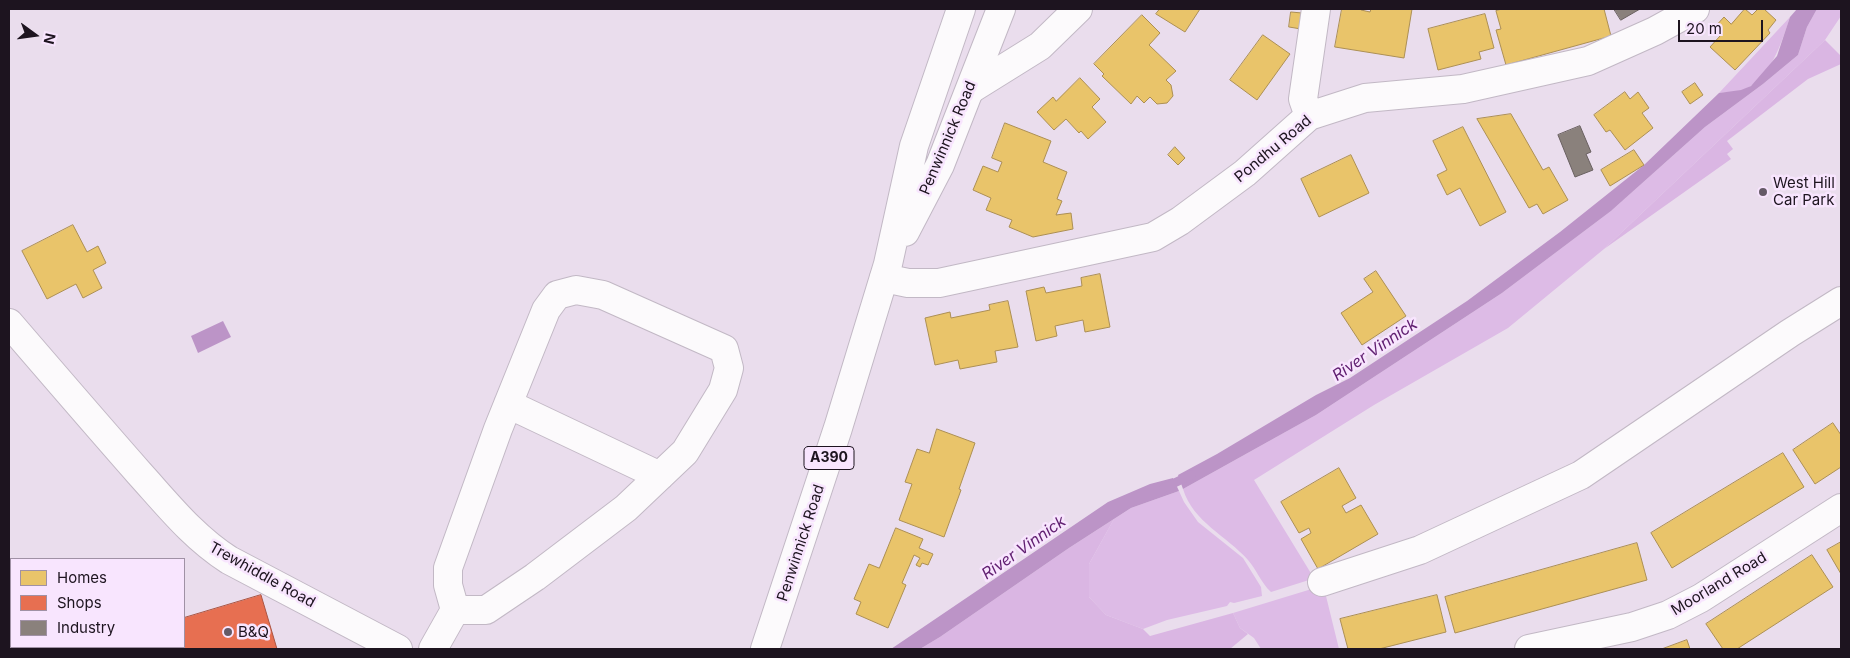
<!DOCTYPE html>
<style>
body{margin:0}
#map{position:relative;width:1850px;height:658px;overflow:hidden;background:#eadded;font-family:Inter,sans-serif}
canvas{display:block}
.frame{position:absolute;inset:0;border:10px solid #1d141f;pointer-events:none}
.legend{position:absolute;left:10px;top:558px;width:175px;height:90px;box-sizing:border-box;background:#f8e5fe;border:1px solid #a091a5;margin:0;padding:6px 9px;list-style:none;font-size:15px;color:#1d141f}
.legend li{display:flex;align-items:center;gap:10px;height:25px}
.legend b{width:25px;border:1px solid #a091a5}
.north{position:absolute;left:10px;top:10px;width:50px;height:50px;-webkit-text-stroke:4px #f8e5fe;paint-order:stroke;rotate:104deg;font-size:14px;font-weight:700;line-height:20px;text-align:center;color:#1d141f}
.north::after{content:'';display:block;margin:auto;width:18px;height:22px;background:#1d141f;clip-path:polygon(50% 0,100% 100%,50% 72%,0 100%)}
.scale{position:absolute;left:1678px;top:20px;width:85px;height:22px;box-sizing:border-box;border:2px solid #1d141f;border-top:0;padding-left:6px;font-size:15px;line-height:18px;white-space:nowrap;color:#1d141f;-webkit-text-stroke:4px #f8e5fe;paint-order:stroke}
</style>
<div id="map">
<canvas width="1850" height="658"></canvas>
<div class="frame"></div>
<ul class="legend">
<li><b style="height:14px;background:#e9c46a"></b>Homes</li>
<li><b style="height:14px;background:#e76f51"></b>Shops</li>
<li><b style="height:14px;background:#8a817c"></b>Industry</li>
</ul>
<div class="north">N</div>
<div class="scale">20 m</div>
</div>
<script>
const context = document.querySelector('canvas').getContext('2d');
context.lineJoin = 'round';
function fill(path, color) {
  context.fillStyle = color;
  context.fill(path, 'evenodd');
}
function trace(path, color, width, dash) {
  context.strokeStyle = color;
  context.lineWidth = width;
  context.lineCap = dash ? 'butt' : 'round';
  context.setLineDash(dash || []);
  context.stroke(path);
}
function drawText(font, color, halo, rows, align = 'center') {
  context.font = font + ' Inter,sans-serif';
  context.lineWidth = 5;
  context.setLineDash([]);
  context.textBaseline = 'middle';
  context.strokeStyle = halo;
  context.fillStyle = color;
  for (const [text, x, y, turn = 0] of rows) {
    context.save();
    context.translate(x, y);
    context.rotate((+turn || 0) * Math.PI / 180);
    context.textAlign = isNaN(turn) ? turn : align;
    if (halo) context.strokeText(text, 0, 0);
    context.fillText(text, 0, 0);
    context.restore();
  }
}
const green = new Path2D(`
 M 1817,9 L 1841,9 L 1841,16 L 1825,40 L 1604,249 L 1508,328 L 1374,405 L 1254,480 L 1312,575 L 1309,580 L 1271,592 C 1261,583 1257,570 1248,560 C 1227,536 1193,522 1183,489 L 1316,415 L 1502,293 L 1611,211 L 1705,127 L 1763,84 L 1798,55 L 1807,27 Z
 M 1790,17 C 1782,42 1770,80 1743,90 C 1735,92 1727,92 1719,93 Z
 M 1179,491 L 1184,502 L 1198,522 L 1243,558 L 1261,587 L 1262,596 L 1234,603 L 1230,602 L 1227,606 L 1167,620 L 1143,629 L 1106,615 L 1089,597 L 1089,564 L 1114,519 L 1131,508 Z
 M 1315,588 L 1325,592 L 1339,649 L 1261,649 L 1254,638 L 1240,628 L 1233,613 Z`);
const forest = new Path2D(`
 M 1825,40 L 1841,56 L 1841,64 L 1808,79 L 1727,141 L 1733,149 L 1727,154 L 1731,159 L 1604,249 Z
 M 1114,519 L 1089,564 L 1089,597 L 1106,615 L 1143,629 L 1150,636 L 1233,613 L 1240,628 L 1248,634 L 1230,649 L 920,649 L 940,637 L 1069,548 Z`);
const water = new Path2D(`
 M 1797,9 L 1817,9 L 1807,27 L 1798,55 L 1763,84 L 1705,127 L 1611,211 L 1502,293 L 1316,415 L 1183,489 L 1178,475 L 1217,454 L 1316,395 L 1350,378 L 1467,301 L 1560,232 L 1644,165 L 1719,93 L 1741,90 L 1751,86 L 1777,56 L 1790,17 Z
 M 223,321 L 231,337 L 198,353 L 191,336 Z
 M 1173,478 L 1179,491 L 1131,508 L 1069,548 L 940,637 L 920,649 L 891,649 L 1108,502 L 1150,484 Z`);
const homes = new Path2D(`
 M 1160,9 L 1200,9 L 1185,32 L 1156,14 Z
 M 1342,9 L 1362,9 L 1361,10 L 1370,12 L 1371,9 L 1412,9 L 1404,58 L 1335,47 Z
 M 1502,9 L 1604,9 L 1611,36 L 1506,65 L 1496,30 L 1501,29 L 1496,11 Z
 M 1745,9 L 1752,15 L 1758,9 L 1764,9 L 1776,20 L 1768,30 L 1770,33 L 1735,70 L 1710,47 L 1720,36 L 1713,29 L 1724,17 L 1731,24 Z
 M 1291,12 L 1302,13 L 1301,29 L 1289,27 Z
 M 1485,14 L 1494,48 L 1479,52 L 1481,59 L 1438,70 L 1428,29 Z
 M 1142,15 L 1160,33 L 1149,45 L 1176,71 L 1166,80 L 1171,85 L 1173,96 L 1167,103 L 1157,104 L 1150,97 L 1144,103 L 1137,96 L 1131,104 L 1102,76 L 1104,74 L 1094,64 Z
 M 1263,35 L 1290,54 L 1257,100 L 1230,80 Z
 M 1080,78 L 1100,99 L 1092,107 L 1106,122 L 1088,139 L 1081,131 L 1079,133 L 1066,119 L 1054,130 L 1037,112 L 1053,97 L 1056,101 Z
 M 1695,83 L 1703,95 L 1690,104 L 1682,92 Z
 M 1625,92 L 1630,99 L 1638,92 L 1649,108 L 1642,113 L 1653,128 L 1625,150 L 1610,130 L 1606,132 L 1594,115 Z
 M 1511,114 L 1543,170 L 1549,167 L 1568,200 L 1543,214 L 1537,204 L 1529,208 L 1477,119 Z
 M 1005,123 L 1051,141 L 1043,162 L 1067,172 L 1057,199 L 1062,201 L 1056,215 L 1071,213 L 1073,229 L 1033,237 L 1009,227 L 1012,220 L 986,210 L 991,198 L 973,190 L 983,166 L 998,172 L 1002,162 L 992,158 Z
 M 1463,127 L 1506,212 L 1480,226 L 1460,188 L 1447,195 L 1437,175 L 1447,170 L 1433,141 Z
 M 1175,147 L 1185,158 L 1178,165 L 1168,155 Z
 M 1634,150 L 1644,165 L 1610,186 L 1601,170 Z
 M 1351,155 L 1369,193 L 1319,217 L 1301,179 Z
 M 73,225 L 87,252 L 98,246 L 106,263 L 93,270 L 102,288 L 83,298 L 76,284 L 47,299 L 22,251 Z
 M 1376,271 L 1406,316 L 1362,345 L 1341,313 L 1373,292 L 1364,279 Z
 M 1100,274 L 1110,327 L 1085,332 L 1083,320 L 1055,326 L 1057,336 L 1036,341 L 1026,291 L 1044,287 L 1046,293 L 1082,286 L 1081,278 Z
 M 1008,301 L 1018,347 L 995,351 L 997,362 L 960,369 L 958,360 L 935,365 L 925,318 L 950,312 L 951,318 L 990,310 L 989,305 Z
 M 1833,423 L 1841,435 L 1841,467 L 1815,484 L 1793,450 Z
 M 937,429 L 975,443 L 959,489 L 961,490 L 944,537 L 899,520 L 912,484 L 905,482 L 917,449 L 929,453 Z
 M 1783,453 L 1804,487 L 1672,568 L 1651,533 Z
 M 1339,468 L 1356,498 L 1342,506 L 1346,513 L 1361,505 L 1378,534 L 1318,569 L 1301,539 L 1311,533 L 1309,528 L 1299,533 L 1281,502 Z
 M 896,528 L 923,539 L 919,548 L 933,554 L 928,565 L 922,563 L 920,567 L 916,565 L 920,558 L 914,555 L 902,583 L 906,585 L 888,628 L 856,614 L 861,602 L 854,599 L 869,564 L 879,568 Z
 M 1841,542 L 1841,574 L 1827,550 Z
 M 1637,543 L 1647,580 L 1455,633 L 1445,597 Z
 M 1812,555 L 1833,587 L 1737,649 L 1723,649 L 1706,624 Z
 M 1437,595 L 1446,632 L 1379,649 L 1348,649 L 1340,619 Z
 M 1687,640 L 1690,649 L 1662,649 Z`);
const shops = new Path2D(`
 M 261,595 L 277,649 L 83,649 L 91,647 L 184,647 L 184,618 Z`);
const industry = new Path2D(`
 M 1614,9 L 1640,9 L 1621,20 Z
 M 1580,126 L 1591,152 L 1586,154 L 1593,170 L 1575,177 L 1558,135 Z`);
const stream = new Path2D(`
 M 1164,488 L 1191,475`);
const minor = new Path2D(`
 M 971,89 L 1040,46 L 1078,9
 M 1309,116 L 1303,99 L 1316,9
 M 884,278 L 908,283 L 939,283 L 1153,237 L 1180,221 L 1245,173 L 1309,116 L 1365,98 L 1463,89 L 1588,61 L 1655,31 L 1695,9
 M 9,323 C 52,373 95,423 139,473 C 168,505 193,537 229,560 L 398,649
 M 508,404 L 660,476
 M 1322,582 L 1420,550 L 1581,475 L 1790,333 L 1841,301
 M 433,649 L 455,610 L 448,585 L 448,568 L 498,429 L 546,310 L 557,295 L 576,290 L 603,295 L 724,349 L 729,368 L 723,390 L 685,452 L 626,508 L 535,577 L 486,610 L 455,610
 M 1529,649 L 1632,627 L 1668,615 L 1701,598 L 1841,508`);
const highway = new Path2D(`
 M 905,232 L 940,165 L 1001,9
 M 765,649 L 838,428 L 888,264 L 914,146 L 961,9`);
const markers = [
 [1763,192,5,"#655a67"],
 [228,632,5,"#655a67"]
];
const shields = [
 [829,458,50]
];
const shieldNames = [
 ["A390",829,458]
];
const streetNames = [
 ["Penwinnick Road",948,138,-67],
 ["Pondhu Road",1273,149,-40],
 ["Penwinnick Road",801,543,-72],
 ["Trewhiddle Road",262,575,29],
 ["Moorland Road",1719,584,-31]
];
const poiNames = [
 ["West Hill",1773,183],
 ["Car Park",1773,200],
 ["B&Q",238,632]
];
const waterNames = [
 ["River Vinnick",1375,350,-34],
 ["River Vinnick",1024,548,-35]
];
fill(green, '#ddbbe6');
fill(forest, '#dab6e3');
fill(water, '#bc94c7');
fill(homes, '#e9c46a');
trace(homes, '#ac8f54', 1);
fill(shops, '#e76f51');
trace(shops, '#aa5442', 1);
fill(industry, '#8a817c');
trace(industry, '#696060', 1);
trace(stream, '#bc94c7', 9);
trace(minor, '#c2b8c5', 30);
trace(highway, '#c2b8c5', 30);
trace(minor, '#fcfafc', 28);
trace(highway, '#fcfafc', 28);
for (const [x, y, r, color] of markers) {
  const dot = new Path2D();
  dot.arc(x, y, r, 0, 2 * Math.PI);
  context.fillStyle = color;
  context.fill(dot);
  trace(dot, '#f8e5fe', 2);
}
for (const [x, y, w] of shields) {
  const box = new Path2D();
  box.roundRect(x - w / 2, y - 11.5, w, 23, 4);
  context.fillStyle = '#f8e5fe';
  context.fill(box);
  trace(box, '#1d141f', 1);
}
drawText('bold 14px', '#1d141f', null, shieldNames);
drawText('15px', '#1d141f', '#f8e5fe', streetNames);
drawText('15px', '#1d141f', '#f8e5fe', poiNames, 'left');
drawText('italic 16px', '#612071', '#f8e5fe', waterNames);
</script>
